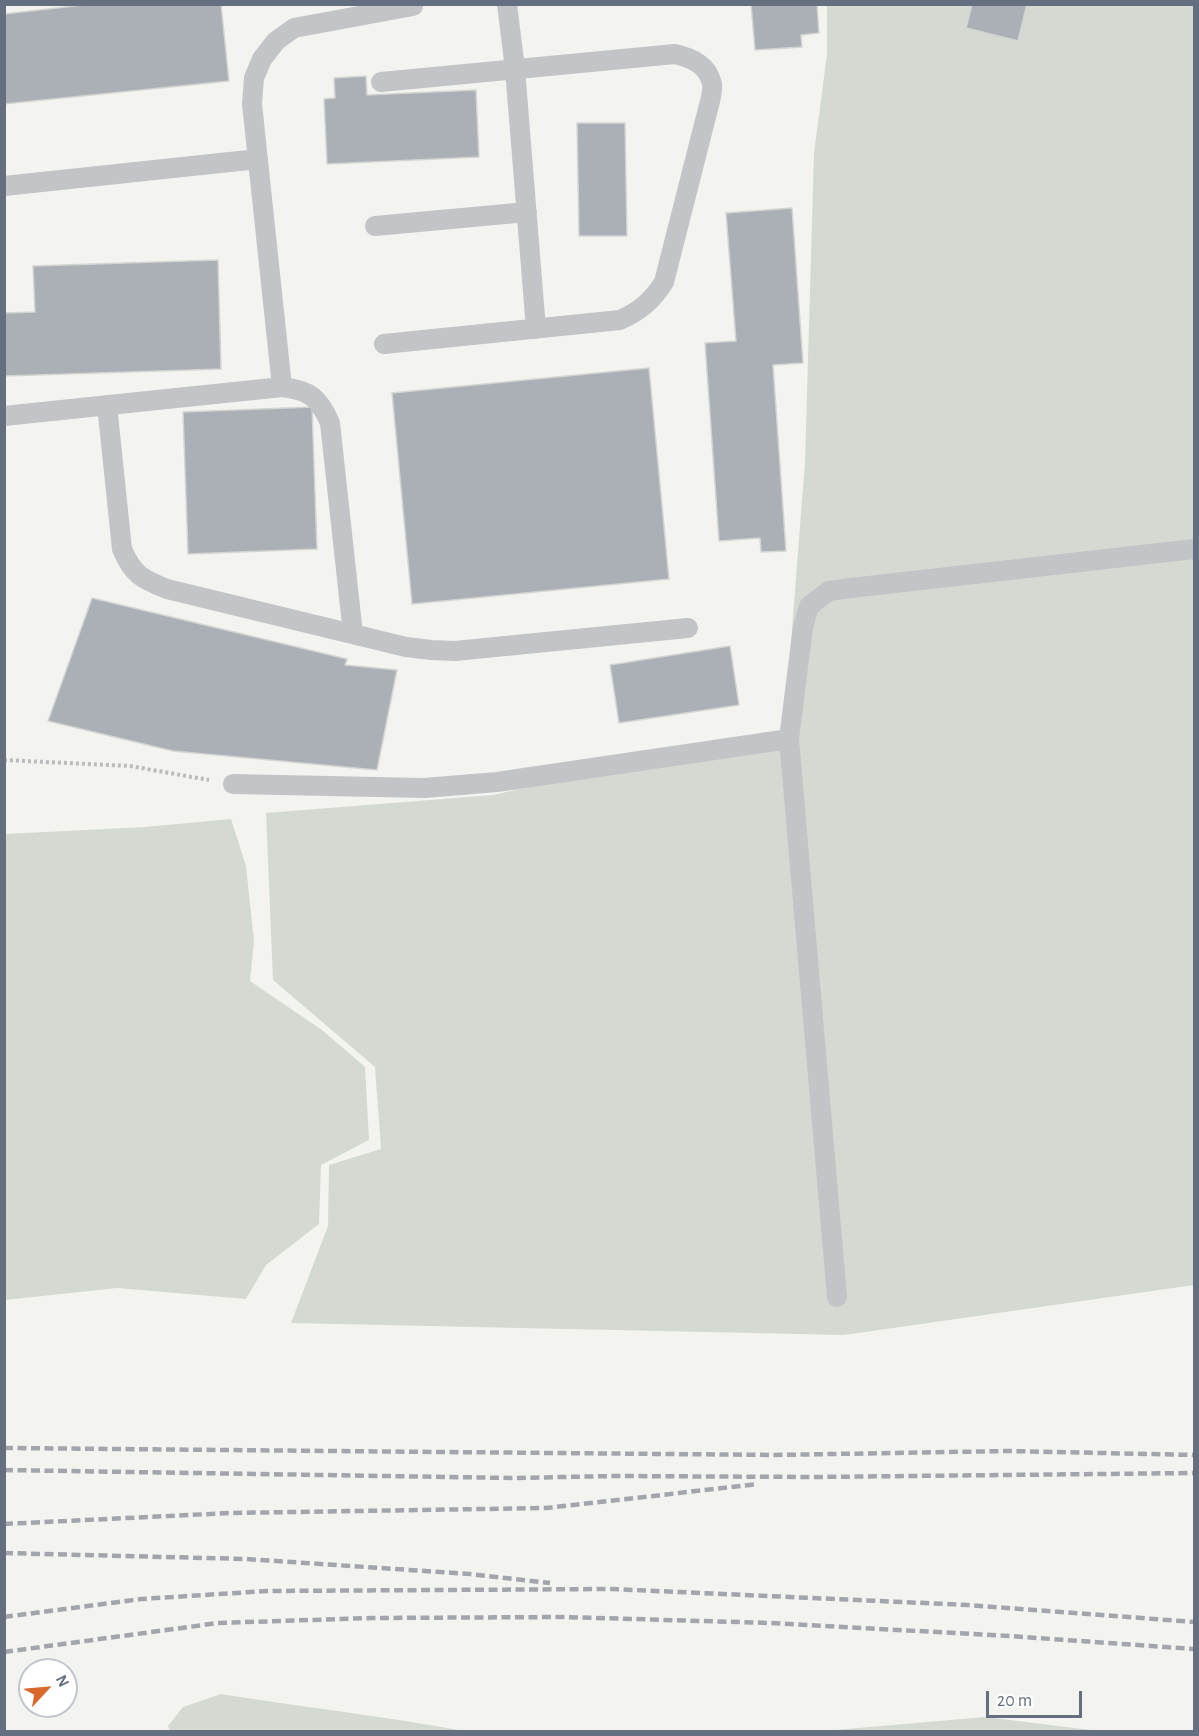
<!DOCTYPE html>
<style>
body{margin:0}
#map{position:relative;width:1199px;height:1736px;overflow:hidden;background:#f3f4f0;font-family:"Alegreya Sans",sans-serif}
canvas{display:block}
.frame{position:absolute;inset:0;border:6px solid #64707f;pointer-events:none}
.north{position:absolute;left:18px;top:1658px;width:60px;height:60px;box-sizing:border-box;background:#fff;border:2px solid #c1c6cc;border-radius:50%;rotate:64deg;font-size:16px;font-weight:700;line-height:24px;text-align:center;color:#64707f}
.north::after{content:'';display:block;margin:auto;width:21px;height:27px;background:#d8682b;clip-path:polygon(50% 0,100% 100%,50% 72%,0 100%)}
.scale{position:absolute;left:986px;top:1691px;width:96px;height:27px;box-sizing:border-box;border:3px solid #64707f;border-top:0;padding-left:8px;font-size:18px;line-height:21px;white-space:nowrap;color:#64707f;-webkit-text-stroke:4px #fff;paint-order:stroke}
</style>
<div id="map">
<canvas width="1199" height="1736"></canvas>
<div class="frame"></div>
<div class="north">N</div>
<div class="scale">20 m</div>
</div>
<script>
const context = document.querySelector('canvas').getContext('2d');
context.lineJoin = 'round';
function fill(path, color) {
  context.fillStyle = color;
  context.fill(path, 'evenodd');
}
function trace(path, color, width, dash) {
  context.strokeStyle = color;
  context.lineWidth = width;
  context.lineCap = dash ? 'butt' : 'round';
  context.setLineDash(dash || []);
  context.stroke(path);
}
const green = new Path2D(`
 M 827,5 L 1194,5 L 1194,1285 L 844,1335 L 291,1323 L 328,1226 L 329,1165 L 381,1149 L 375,1067 L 273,980 L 266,813 L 493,795 L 784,731 L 805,462 L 814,153 L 827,54 Z
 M 231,819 L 246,866 L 254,941 L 250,981 L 322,1030 L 365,1067 L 369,1140 L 321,1165 L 319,1224 L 266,1265 L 246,1299 L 117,1288 L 5,1300 L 5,834 L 145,827 Z
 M 221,1694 C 302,1707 384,1716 464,1731 L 170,1731 L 168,1726 L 183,1707 Z
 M 985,1717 L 1099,1731 L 824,1731 Z`);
const building = new Path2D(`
 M 92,4 L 221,4 L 229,81 L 4,104 L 4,14 Z
 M 751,4 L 817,4 L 819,33 L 801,35 L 802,47 L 755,50 Z
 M 972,4 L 1027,4 L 1018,41 L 966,28 Z
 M 366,76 L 367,95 L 476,90 L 479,157 L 327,164 L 324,99 L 335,98 L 334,78 Z
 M 577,123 L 625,123 L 627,236 L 579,236 Z
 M 792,208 L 803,363 L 773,365 L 786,551 L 761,552 L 760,538 L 719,541 L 705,343 L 736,341 L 726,213 Z
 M 218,260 L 221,369 L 4,376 L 4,313 L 35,312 L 33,266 Z
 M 649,368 L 669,579 L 412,604 L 392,393 Z
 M 312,407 L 317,549 L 188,554 L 183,412 Z
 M 92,598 L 347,659 L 345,665 L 397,670 L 377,770 L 173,751 L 48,721 Z
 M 730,646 L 739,705 L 619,723 L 610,665 Z`);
const path = new Path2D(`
 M 4,760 L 130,766 L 209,780`);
const service = new Path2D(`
 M 507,4 L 515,69 L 536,329
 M 381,82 L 675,54 C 692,58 708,65 712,84 C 713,91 710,102 708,109 L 664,282 C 652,301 640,311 620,320 L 384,344
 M 4,186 L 258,159
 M 375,226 L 527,212
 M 282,387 L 252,104 L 254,78 L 262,59 L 276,41 L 294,28 L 413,6
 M 107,405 L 122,549 C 133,575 142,579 167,589 L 406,647 L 431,650 L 455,651 L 688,628
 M 4,416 L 282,387 C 310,390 319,398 330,423 L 353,634
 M 233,784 L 424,788 L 497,782 L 789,739
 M 837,1297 L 789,739 L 803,627 L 809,606 L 829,591 L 851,588 L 1194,549`);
const rail = new Path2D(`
 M 4,1448 L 775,1455 L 1009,1451 L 1194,1455
 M 4,1470 L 512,1478 L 615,1476 L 815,1477 L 1194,1473
 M 4,1524 L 230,1513 L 547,1508 L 758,1484
 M 4,1553 L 246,1559 L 470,1574 L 550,1583
 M 4,1617 L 141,1599 L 267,1591 L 612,1589 L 968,1605 L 1194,1622
 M 4,1652 L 218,1623 L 372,1618 L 564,1617 L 771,1623 L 1009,1636 L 1194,1649`);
fill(green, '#d4dad1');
fill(building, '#aab0b5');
trace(building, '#d4d5d3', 1.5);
trace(path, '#b9bbbd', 4, [3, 3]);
trace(service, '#c2c4c8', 20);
trace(rail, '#a2a6ac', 4.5, [9, 4.5]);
</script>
